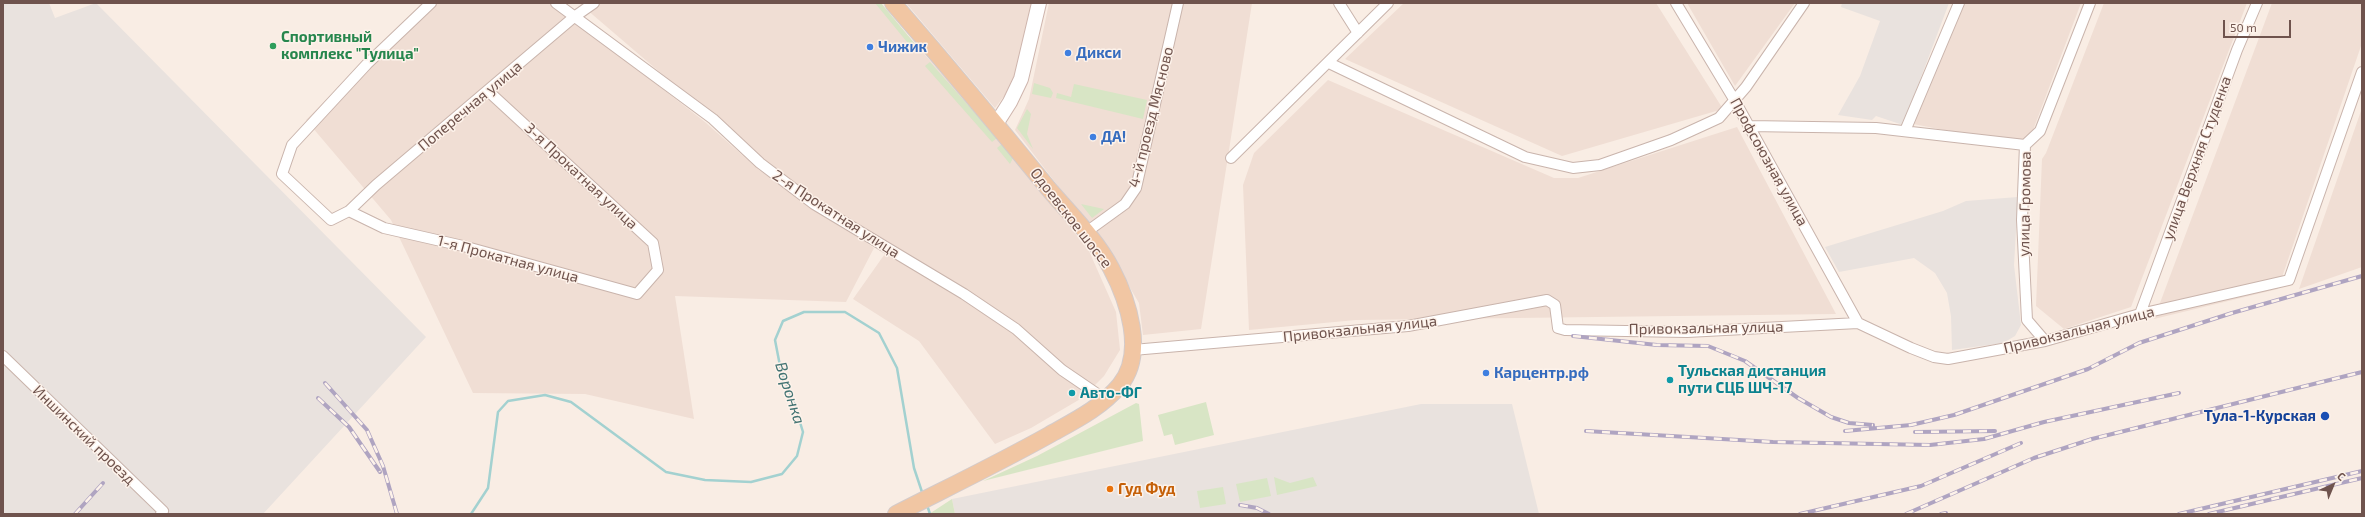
<!DOCTYPE html>
<meta charset="utf-8">
<style>
body{margin:0}
#map{position:relative;width:2365px;height:517px;overflow:hidden;background:#f9ede4;font-family:"Exo 2",sans-serif}
canvas{display:block}
.frame{position:absolute;inset:0;border:4px solid #6f534d;pointer-events:none}
.north{position:absolute;left:2313px;top:465px;width:40px;height:40px;-webkit-text-stroke:3px #fdf2ea;paint-order:stroke;rotate:44deg;font-size:11px;font-weight:700;line-height:16px;text-align:center;color:#6f534d}
.north::after{content:'';display:block;margin:auto;width:14px;height:18px;background:#6f534d;clip-path:polygon(50% 0,100% 100%,50% 72%,0 100%)}
.scale{position:absolute;left:2223px;top:20px;width:68px;height:18px;box-sizing:border-box;border:2px solid #6f534d;border-top:0;padding-left:5px;font-size:12px;line-height:14px;white-space:nowrap;color:#6f534d;-webkit-text-stroke:3px #fdf2ea;paint-order:stroke}
</style>
<div id="map">
<canvas width="2365" height="517"></canvas>
<div class="frame"></div>
<div class="north">С</div>
<div class="scale">50 m</div>
</div>
<script>
const context = document.querySelector('canvas').getContext('2d');
context.lineJoin = 'round';
function fill(path, color) {
  context.fillStyle = color;
  context.fill(path, 'evenodd');
}
function trace(path, color, width, dash) {
  context.strokeStyle = color;
  context.lineWidth = width;
  context.lineCap = dash ? 'butt' : 'round';
  context.setLineDash(dash || []);
  context.stroke(path);
}
function drawText(font, color, halo, rows, align = 'center') {
  context.font = font + ' "Exo 2",sans-serif';
  context.lineWidth = 3;
  context.setLineDash([]);
  context.textBaseline = 'middle';
  context.strokeStyle = halo;
  context.fillStyle = color;
  for (const [text, x, y, turn = 0] of rows) {
    context.save();
    context.translate(x, y);
    context.rotate((+turn || 0) * Math.PI / 180);
    context.textAlign = isNaN(turn) ? turn : align;
    if (halo) context.strokeText(text, 0, 0);
    context.fillText(text, 0, 0);
    context.restore();
  }
}
const residential = new Path2D(`
 M 422,3 L 552,3 L 705,122 L 759,170 L 874,248 L 846,302 L 675,296 L 694,419 L 585,394 L 473,393 L 391,220 L 306,120 Z
 M 579,3 L 879,3 L 1003,143 L 1089,251 L 1116,312 L 1120,350 L 1104,376 L 1082,398 L 1031,428 L 995,444 L 919,341 L 853,299 L 889,248 L 767,164 Z
 M 906,3 L 1034,3 L 1021,74 L 995,108 Z
 M 1049,3 L 1252,3 L 1201,329 L 1143,335 L 1139,303 L 1108,251 L 1015,130 L 1029,99 Z
 M 1404,3 L 1656,3 L 1723,109 L 1562,156 L 1345,59 Z
 M 1687,3 L 1795,3 L 1735,86 Z
 M 1962,3 L 2081,3 L 2027,146 L 1913,124 Z
 M 2104,3 L 2247,3 L 2131,307 L 2064,329 L 2036,306 L 2042,159 L 2046,153 Z
 M 2272,3 L 2362,3 L 2362,43 L 2278,289 L 2154,319 Z
 M 1328,80 L 1554,178 L 1578,178 L 1737,127 L 1836,314 L 1356,320 L 1249,330 L 1243,185 L 1254,153 Z
 M 2362,108 L 2362,267 L 2299,289 Z`);
const industrial = new Path2D(`
 M 3,3 L 49,3 L 55,18 L 96,3 L 426,337 L 263,514 L 3,514 Z
 M 1842,3 L 1949,3 L 1903,125 L 1876,116 L 1872,120 L 1838,115 L 1860,76 L 1880,21 L 1841,7 Z
 M 2018,197 L 2014,265 L 2021,325 L 2015,336 L 2003,343 L 1952,350 L 1951,316 L 1947,293 L 1935,273 L 1914,258 L 1839,272 L 1825,247 L 1943,211 L 1966,201 Z
 M 1421,404 L 1512,404 L 1539,514 L 955,514 L 952,499 Z`);
const green = new Path2D(`
 M 875,3 L 881,3 L 920,50 L 916,53 Z
 M 930,62 L 997,138 L 992,142 L 925,66 Z
 M 1034,83 L 1050,88 L 1053,93 L 1051,98 L 1032,94 Z
 M 1074,84 L 1147,100 L 1143,119 L 1056,98 L 1057,93 L 1071,97 Z
 M 1027,109 L 1031,114 L 1027,134 L 1033,149 L 1017,128 Z
 M 1002,144 L 1013,158 L 1010,164 L 997,148 Z
 M 1081,204 L 1104,209 L 1092,218 Z
 M 1206,402 L 1214,435 L 1175,445 L 1172,434 L 1164,436 L 1158,415 Z
 M 1136,403 L 1139,404 L 1143,441 L 983,481 L 1037,456 Z
 M 1274,477 L 1290,483 L 1313,477 L 1317,486 L 1277,495 Z
 M 1267,478 L 1271,496 L 1240,502 L 1236,484 Z
 M 1223,487 L 1226,504 L 1200,508 L 1197,491 Z
 M 952,499 L 955,514 L 929,514 Z`);
const stream = new Path2D(`
 M 927,505 L 930,514
 M 471,514 L 488,488 L 498,412 L 508,401 L 545,395 L 571,402 L 666,472 L 705,480 L 751,482 L 782,474 L 797,456 L 803,432 L 794,403 L 781,371 L 775,340 L 783,321 L 804,312 L 845,312 L 879,333 L 897,368 L 914,468 L 923,495`);
const street = new Path2D(`
 M 431,3 L 367,64 L 292,145 L 282,174 L 331,220 L 349,211 L 376,185 L 574,17 L 594,3
 M 556,3 L 713,119 L 760,163 L 814,204 L 964,294 L 1016,329 L 1062,370 L 1106,400
 M 1339,3 L 1358,33
 M 1676,3 L 1735,101 L 1858,323
 M 1329,63 L 1525,157 L 1573,168 L 1600,165 L 1671,140 L 1719,118 L 1746,87 L 1804,3
 M 1749,126 L 1876,128 L 2025,145
 M 1905,131 L 1959,3
 M 1231,158 L 1388,3
 M 349,211 L 384,228 L 463,246 L 637,294 L 658,270 L 653,243 L 488,91
 M 1085,233 L 1125,204 L 1136,188 L 1178,3
 M 2140,314 L 2237,50 L 2257,3
 M 2045,341 L 2027,320 L 2022,220 L 2025,145 L 2040,131 L 2090,3
 M 1133,350 L 1408,326 L 1547,300 L 1555,305 L 1558,328 L 1565,330 L 1687,332 L 1858,323 L 1911,348 L 1934,357 L 1948,359 L 2045,341 L 2140,314 L 2289,280 L 2362,72
 M 3,356 L 163,511 L 161,514`);
const secondary = new Path2D(`
 M 996,124 L 1010,102 L 1021,79 L 1039,3`);
const primary = new Path2D(`
 M 893,3 C 946,64 997,125 1048,188 C 1069,213 1096,239 1111,268 C 1128,300 1146,353 1120,385 C 1101,408 1074,421 1049,435 C 999,463 947,488 896,514`);
const rail = new Path2D(`
 M 1573,336 L 1657,345 L 1708,346 L 1745,361 L 1798,398 L 1831,417 L 1849,423 L 1873,425
 M 325,383 L 367,430 L 383,466 L 397,514
 M 318,398 L 349,427 L 380,472
 M 1586,431 L 1773,442 L 1930,445 L 1984,439 L 2044,422 L 2179,393
 M 1845,431 L 1911,425 L 1954,415 L 2088,369 L 2139,343 L 2232,313 L 2362,276
 M 1915,432 L 1995,431
 M 1240,505 L 1257,508 L 1269,514
 M 75,514 L 103,483
 M 1800,514 L 1921,486 L 2021,443
 M 1906,514 L 2034,458 L 2092,439 L 2362,372
 M 1941,514 L 1946,513
 M 2179,514 L 2362,471
 M 2209,514 L 2362,478`);
const markers = [
 [273,46,4,"#2e9e5b"],
 [870,47,4,"#3f7fe0"],
 [1068,53,4,"#3f7fe0"],
 [1093,137,4,"#3f7fe0"],
 [1486,373,4,"#3f7fe0"],
 [1670,380,4,"#0f9aa8"],
 [1072,393,4,"#0f9aa8"],
 [2325,416,5,"#1a4fb4"],
 [1110,489,4,"#e8710a"]
];
const leisureNames = [
 ["Спортивный",281,37],
 ["комплекс \"Тулица\"",281,54]
];
const shopNames = [
 ["Чижик",878,47],
 ["Дикси",1076,53],
 ["ДА!",1101,137],
 ["Карцентр.рф",1494,373]
];
const streetNames = [
 ["Поперечная улица",470,106,-40],
 ["4-й проезд Мясново",1151,117,-76],
 ["улица Верхняя Cтуденка",2197,158,-70],
 ["Профсоюзная улица",1769,162,61],
 ["3-я Прокатная улица",581,176,43],
 ["улица Громова",2025,204,-89],
 ["2-я Прокатная улица",836,214,33],
 ["Одоевское шоссе",1071,218,52],
 ["1-я Прокатная улица",508,259,15],
 ["Привокзальная улица",1706,328,-1],
 ["Привокзальная улица",1360,329,-6],
 ["Привокзальная улица",2079,330,-14],
 ["Иншинский проезд",84,435,44]
];
const cultureNames = [
 ["Тульская дистанция",1678,371],
 ["пути СЦБ ШЧ-17",1678,388],
 ["Авто-ФГ",1080,393]
];
const transitNames = [
 ["Тула-1-Курская",2316,416]
];
const foodNames = [
 ["Гуд Фуд",1118,489]
];
const waterNames = [
 ["Воронка",790,393,72]
];
fill(residential, '#f0ded4');
fill(industrial, '#e9e2de');
fill(green, '#d8e5c5');
trace(stream, '#a3d1d0', 2.5);
trace(street, '#c9b4ac', 12);
trace(secondary, '#ceb5ad', 16);
trace(primary, '#d4cbca', 18);
trace(street, '#fff', 10);
trace(secondary, '#fff', 14);
trace(primary, '#f1c6a3', 16);
trace(rail, '#afa4c1', 4);
trace(rail, '#fdf2ea', 2.5, [8]);
for (const [x, y, r, color] of markers) {
  const dot = new Path2D();
  dot.arc(x, y, r, 0, 2 * Math.PI);
  context.fillStyle = color;
  context.fill(dot);
  trace(dot, '#fdf2ea', 1.5);
}
drawText('bold 15px', '#27864d', '#fdf2ea', leisureNames, 'left');
drawText('bold 15px', '#366cbe', '#fdf2ea', shopNames, 'left');
drawText('15px', '#6f534d', '#fdf2ea', streetNames);
drawText('bold 15px', '#0d838f', '#fdf2ea', cultureNames, 'left');
drawText('bold 15px', '#164399', '#fdf2ea', transitNames, 'right');
drawText('bold 15px', '#c56008', '#fdf2ea', foodNames, 'left');
drawText('italic 16px', '#427372', '#fdf2ea', waterNames);
</script>
